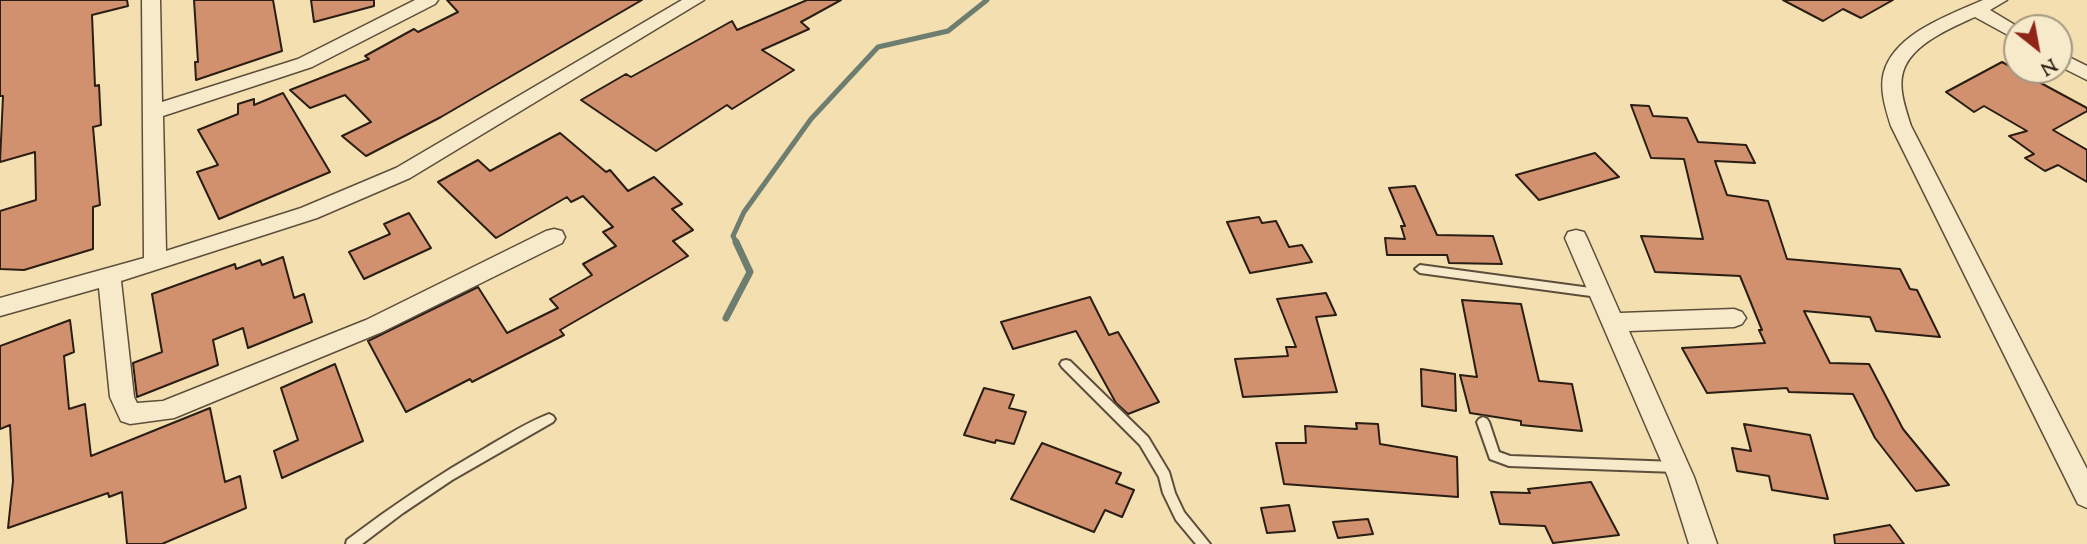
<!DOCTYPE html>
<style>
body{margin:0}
#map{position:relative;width:2087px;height:544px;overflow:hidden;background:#f3dfaf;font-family:"Sorts Mill Goudy",serif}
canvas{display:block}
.north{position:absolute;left:2003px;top:14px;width:70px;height:70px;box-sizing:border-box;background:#f7eacb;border:2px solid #a59882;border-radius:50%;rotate:149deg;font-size:19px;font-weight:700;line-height:28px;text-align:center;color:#291d14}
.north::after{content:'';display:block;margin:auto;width:24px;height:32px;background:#8f2418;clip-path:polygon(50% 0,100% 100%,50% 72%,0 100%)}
</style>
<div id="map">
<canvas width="2087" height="544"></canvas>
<div class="north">N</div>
</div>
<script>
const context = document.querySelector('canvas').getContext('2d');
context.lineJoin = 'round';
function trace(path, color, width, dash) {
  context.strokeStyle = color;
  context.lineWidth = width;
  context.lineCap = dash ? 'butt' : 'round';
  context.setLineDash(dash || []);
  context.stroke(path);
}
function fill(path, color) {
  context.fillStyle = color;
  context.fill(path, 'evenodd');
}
const streamFar1 = new Path2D(`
 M 737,244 L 733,236 L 744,212 L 811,119 L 878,47 L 948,31 L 987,0`);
const stream = new Path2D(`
 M 726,318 L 750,272 L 736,242`);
const building = new Path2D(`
 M 0,0 L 127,0 L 128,6 L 92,15 L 95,86 L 99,85 L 101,125 L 93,127 L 100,205 L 93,207 L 93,249 L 24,270 L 0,269 L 0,211 L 36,200 L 35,152 L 0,162 L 3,96 L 0,96 Z
 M 194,0 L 273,0 L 282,51 L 196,80 L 195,62 L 198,62 Z
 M 311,0 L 374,0 L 374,6 L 314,22 Z
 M 447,0 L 642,0 L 441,117 L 366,156 L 342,136 L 371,122 L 345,95 L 310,108 L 290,90 L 369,59 L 365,56 L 414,29 L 418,32 L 458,12 Z
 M 807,0 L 841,0 L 801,22 L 809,29 L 762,50 L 794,70 L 732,109 L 727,105 L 656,151 L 581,100 L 626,74 L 631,77 L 732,21 L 737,30 Z
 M 1783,0 L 1893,0 L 1861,18 L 1843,9 L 1823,21 Z
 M 2002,62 L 2087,108 L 2087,111 L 2053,130 L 2087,150 L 2087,182 L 2058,165 L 2045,171 L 2025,158 L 2034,154 L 2009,136 L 2027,131 L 1984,106 L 1974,112 L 1946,92 Z
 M 283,93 L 330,172 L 219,219 L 197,172 L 218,165 L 198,130 L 238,114 L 238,104 L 254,99 L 254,105 Z
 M 1631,105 L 1649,106 L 1653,116 L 1687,118 L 1698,142 L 1746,145 L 1755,163 L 1715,161 L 1727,195 L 1768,201 L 1787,259 L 1900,269 L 1910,289 L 1917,290 L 1940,337 L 1876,331 L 1870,317 L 1804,311 L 1830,363 L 1869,364 L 1903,429 L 1949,485 L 1916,491 L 1875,438 L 1853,394 L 1789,392 L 1787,388 L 1707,393 L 1682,348 L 1765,343 L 1759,330 L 1762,330 L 1740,276 L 1655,272 L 1641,236 L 1703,239 L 1684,159 L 1651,158 Z
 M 560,133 L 606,172 L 610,170 L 628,191 L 654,177 L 682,204 L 672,209 L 693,230 L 673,241 L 688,256 L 560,330 L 564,335 L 472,382 L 470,379 L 406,412 L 368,341 L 478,287 L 507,333 L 558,308 L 550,299 L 592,275 L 583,264 L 616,246 L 603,232 L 613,227 L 583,196 L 571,202 L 567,197 L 496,238 L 438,182 L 478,160 L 490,171 Z
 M 1595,153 L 1619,177 L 1539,200 L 1516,175 Z
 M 1415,186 L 1437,235 L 1493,236 L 1502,264 L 1449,263 L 1447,255 L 1387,255 L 1385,238 L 1405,239 L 1401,226 L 1405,226 L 1389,188 Z
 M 409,213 L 431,248 L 364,279 L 349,252 L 390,234 L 384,224 Z
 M 1259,217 L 1262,223 L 1276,221 L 1289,247 L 1302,245 L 1312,262 L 1250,273 L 1227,222 Z
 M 283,257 L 294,298 L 304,294 L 312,322 L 248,348 L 243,328 L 213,340 L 218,365 L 137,397 L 133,363 L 162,352 L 152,294 L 235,264 L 236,269 L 260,260 L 262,265 Z
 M 1326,293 L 1336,315 L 1316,317 L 1337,392 L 1243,397 L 1235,359 L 1288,356 L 1286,347 L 1296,347 L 1277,299 Z
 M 1090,297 L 1109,335 L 1118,332 L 1159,402 L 1128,414 L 1116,403 L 1076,331 L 1013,349 L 1001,322 Z
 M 1462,300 L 1521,304 L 1539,381 L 1572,384 L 1582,431 L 1521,425 L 1521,421 L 1470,413 L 1460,375 L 1477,377 Z
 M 70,320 L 74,352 L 64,356 L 69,409 L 85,404 L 91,456 L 210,408 L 225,482 L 240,476 L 246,508 L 162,544 L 127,544 L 122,492 L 109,497 L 108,493 L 8,528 L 13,481 L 10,425 L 0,429 L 0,346 Z
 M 335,364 L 363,441 L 282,478 L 274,451 L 298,440 L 281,388 Z
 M 1421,369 L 1455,374 L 1456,411 L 1422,406 Z
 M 984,388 L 1014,395 L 1009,408 L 1026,412 L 1014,444 L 996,440 L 995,443 L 964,435 Z
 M 1356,423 L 1378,424 L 1380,444 L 1457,457 L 1458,497 L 1284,484 L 1276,443 L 1306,443 L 1305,426 L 1357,429 Z
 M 1744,424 L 1810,435 L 1828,499 L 1772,490 L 1769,476 L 1737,471 L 1732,448 L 1751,451 Z
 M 1042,443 L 1121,473 L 1116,483 L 1134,490 L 1122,517 L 1105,510 L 1094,532 L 1011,499 Z
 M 1591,482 L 1619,535 L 1553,543 L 1545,526 L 1500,524 L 1491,492 L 1530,493 L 1528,489 Z
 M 1289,505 L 1295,531 L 1267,533 L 1261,508 Z
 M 1368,519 L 1373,534 L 1338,538 L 1333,522 Z
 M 1890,525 L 1904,544 L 1835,544 L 1834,535 Z`);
const service = new Path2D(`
 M 1420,265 L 1598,289 L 1602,290 L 1603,293 L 1602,296 L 1598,297 L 1420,273 L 1415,269 Z
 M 1066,360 L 1070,361 L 1148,437 L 1169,472 L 1175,493 L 1184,512 L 1210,544 L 1196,544 L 1176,520 L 1163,493 L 1159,477 L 1140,445 L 1062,367 L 1060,364 L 1062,361 Z
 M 549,414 L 553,416 L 555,419 L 553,422 L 452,480 L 403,513 L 362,544 L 346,544 L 347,540 C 392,506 438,475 487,447 C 507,435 528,422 549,414 Z
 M 1483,417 L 1487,419 L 1489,422 L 1499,452 L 1510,456 L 1676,462 L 1680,463 L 1682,467 L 1680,471 L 1676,472 L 1509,466 L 1490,459 L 1477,422 L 1479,419 Z`);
const minor = new Path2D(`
 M 142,0 L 160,0 L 162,102 L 298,59 L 415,0 L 438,0 L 435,4 L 312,67 L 163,116 L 166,251 L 301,208 L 396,168 L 682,0 L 704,0 L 410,178 L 317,218 L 121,281 L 134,397 L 137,403 L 163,401 L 366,320 L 546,231 L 554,229 L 562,231 L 565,237 L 562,243 L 382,332 L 174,418 L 130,424 L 121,421 L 110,397 L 99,288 L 0,316 L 0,298 L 144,258 Z
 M 1983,0 L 2007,0 L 1990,10 L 2020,28 L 2017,28 L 2017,40 L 1975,17 C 1951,28 1911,44 1903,72 C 1898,89 1906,110 1911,126 L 2087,469 L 2087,508 L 2078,504 L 1891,126 C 1886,110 1879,89 1884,72 C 1895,33 1950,15 1983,0 Z
 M 2059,52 L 2087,66 L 2087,80 L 2059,66 Z
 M 1576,230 L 1584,232 L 1587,238 L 1620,313 L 1734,309 L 1742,312 L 1746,318 L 1742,324 L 1734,327 L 1629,331 L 1694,477 L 1717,544 L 1689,544 L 1668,477 L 1565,238 L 1568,232 Z`);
trace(streamFar1, '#6d7d6f', 5);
trace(stream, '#6d7d6f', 7);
fill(building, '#d1916f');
trace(building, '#291d14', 2);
trace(service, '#5c4e3b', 4);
trace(minor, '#5c4e3b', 3);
fill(service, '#f7eacb');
fill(minor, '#f7eacb');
</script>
